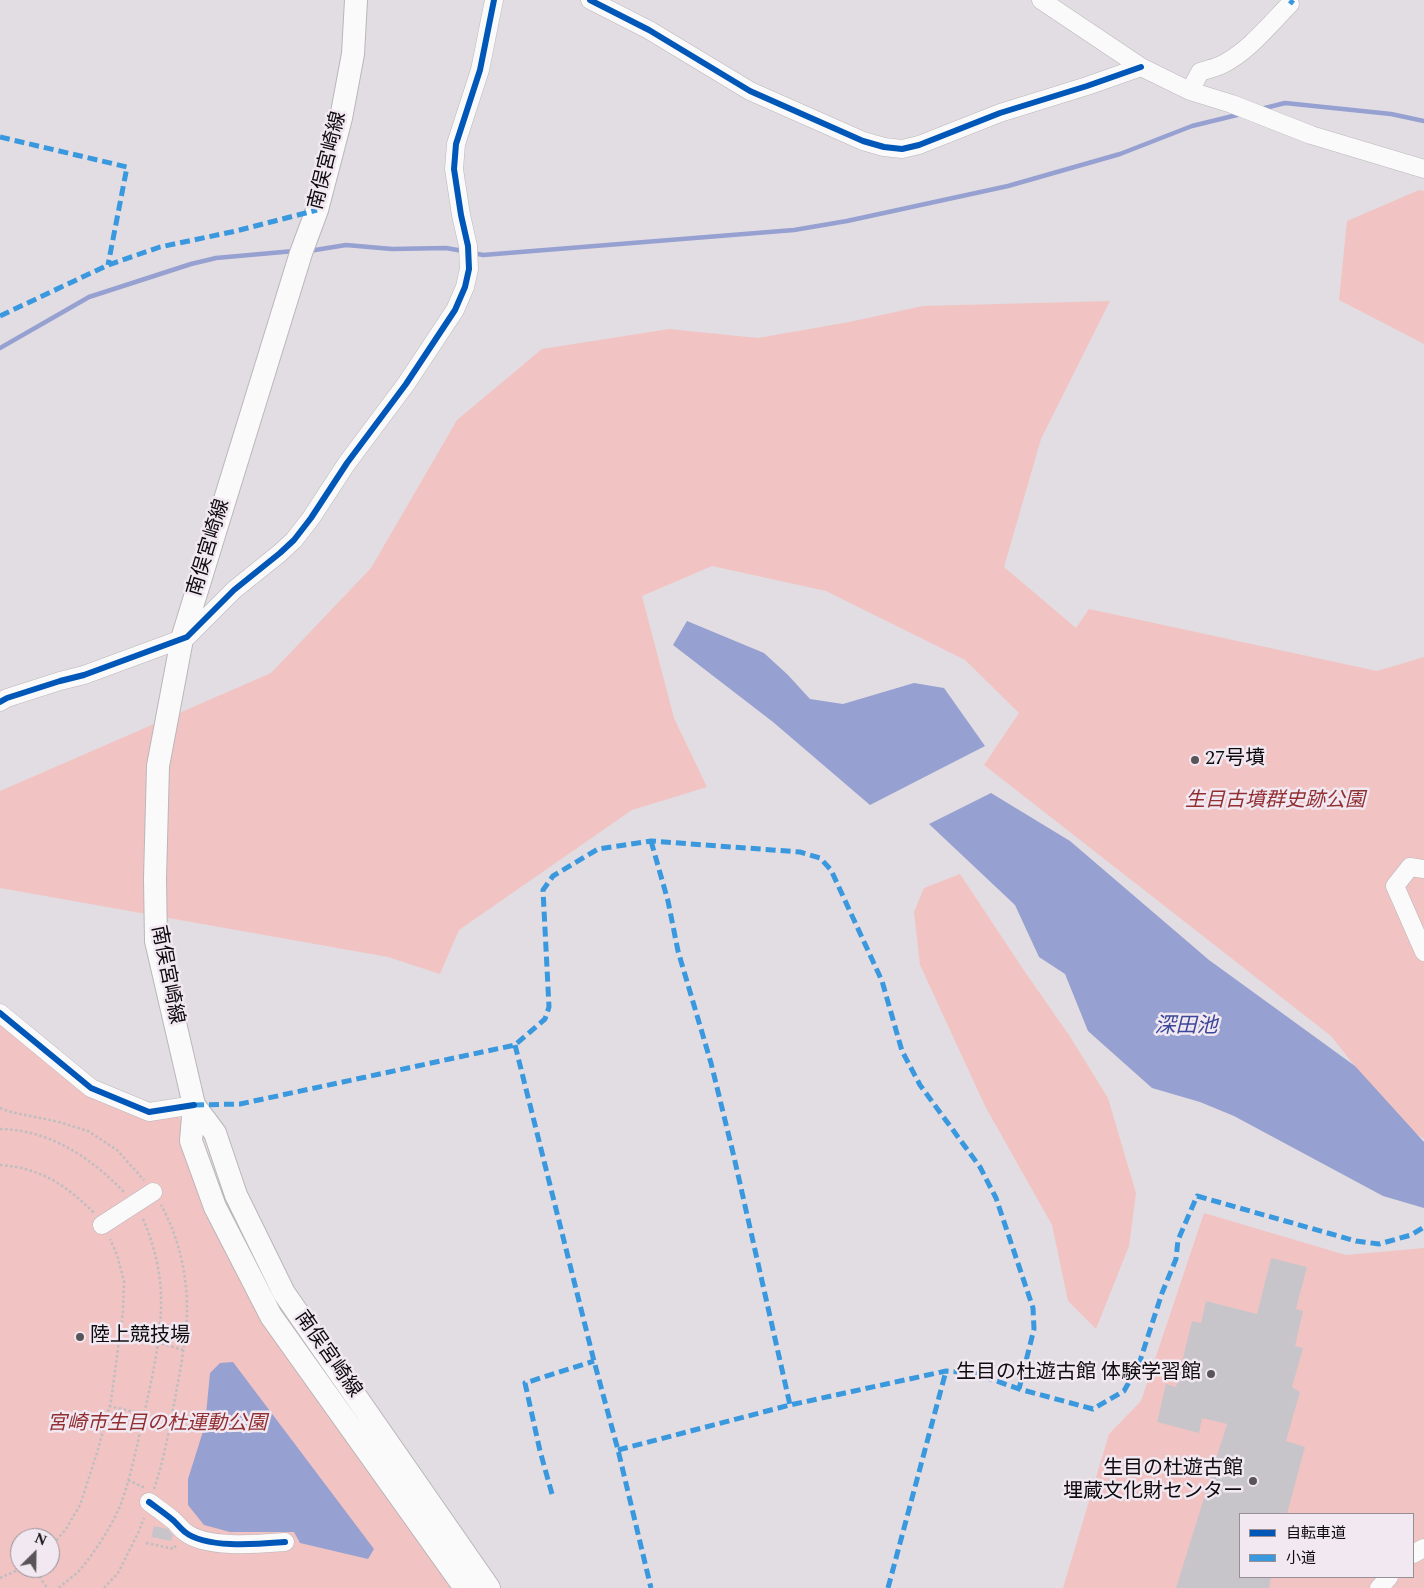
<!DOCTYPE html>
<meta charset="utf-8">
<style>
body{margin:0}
#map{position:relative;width:1424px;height:1588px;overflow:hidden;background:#e2dde2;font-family:Spectral,"Noto Sans JP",serif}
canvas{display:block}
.legend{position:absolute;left:1239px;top:1513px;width:175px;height:65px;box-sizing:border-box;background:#f1e8f1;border:1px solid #969096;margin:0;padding:6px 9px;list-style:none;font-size:15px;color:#0e0b0e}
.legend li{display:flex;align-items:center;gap:10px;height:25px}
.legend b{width:25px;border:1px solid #969096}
.north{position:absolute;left:10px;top:1528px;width:50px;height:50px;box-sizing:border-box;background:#f1e8f1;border:1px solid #969096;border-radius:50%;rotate:23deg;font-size:14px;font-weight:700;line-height:20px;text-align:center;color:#0e0b0e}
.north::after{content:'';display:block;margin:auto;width:18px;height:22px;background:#585458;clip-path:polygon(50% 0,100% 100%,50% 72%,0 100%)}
</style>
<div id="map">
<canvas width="1424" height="1588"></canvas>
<ul class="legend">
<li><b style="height:6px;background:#0057b8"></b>自転車道</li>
<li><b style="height:6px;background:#3a99de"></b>小道</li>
</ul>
<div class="north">N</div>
</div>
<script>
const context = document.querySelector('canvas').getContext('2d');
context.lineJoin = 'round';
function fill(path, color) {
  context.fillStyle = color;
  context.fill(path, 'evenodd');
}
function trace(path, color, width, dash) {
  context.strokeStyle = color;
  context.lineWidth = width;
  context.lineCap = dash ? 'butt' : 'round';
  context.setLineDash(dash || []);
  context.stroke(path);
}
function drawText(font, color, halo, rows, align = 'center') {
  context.font = font + ' Spectral,"Noto Sans JP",serif';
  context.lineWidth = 5;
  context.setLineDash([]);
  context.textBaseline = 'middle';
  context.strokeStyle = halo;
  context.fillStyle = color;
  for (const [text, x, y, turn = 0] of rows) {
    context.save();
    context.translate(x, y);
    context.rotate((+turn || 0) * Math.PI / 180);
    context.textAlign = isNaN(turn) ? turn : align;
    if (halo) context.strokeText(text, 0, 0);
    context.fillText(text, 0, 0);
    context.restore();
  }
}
const green = new Path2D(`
 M 1419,190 L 1424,191 L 1424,344 L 1339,300 L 1347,221 Z
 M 1110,301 L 1041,439 L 1004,567 L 1076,628 L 1089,609 L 1377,671 L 1424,657 L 1424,1139 L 1399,1122 L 1331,1036 L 984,765 L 1019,713 L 965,660 L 826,591 L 712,566 L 642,596 L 674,718 L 707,787 L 632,810 L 459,930 L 440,974 L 388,957 L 0,888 L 0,791 L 271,673 L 371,568 L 457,420 L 542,349 L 669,329 L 758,338 L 849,322 L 923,306 Z
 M 960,874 L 1025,972 L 1069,1035 L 1108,1098 L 1136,1193 L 1129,1246 L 1096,1329 L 1068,1301 L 1052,1225 L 985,1106 L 920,965 L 914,912 L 924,888 Z
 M 0,1013 L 91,1088 L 149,1112 L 175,1108 L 191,1141 L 271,1316 L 465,1588 L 0,1588 ZM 20,1538 L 50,1538 L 50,1568 L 20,1568 Z
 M 1204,1213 L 1346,1255 L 1424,1248 L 1424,1588 L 1063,1588 L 1109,1434 L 1141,1401 ZM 1240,1514 L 1413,1514 L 1413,1577 L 1240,1577 Z`);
const water = new Path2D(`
 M 687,621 L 764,653 L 788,675 L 810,699 L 843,704 L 914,683 L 944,688 L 985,746 L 870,805 L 773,722 L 673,645 Z
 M 991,793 L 1070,841 L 1209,960 L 1355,1066 L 1424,1142 L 1424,1208 L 1383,1196 L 1234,1116 L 1200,1102 L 1152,1088 L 1088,1031 L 1065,974 L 1039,957 L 1015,905 L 929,824 Z
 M 233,1362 L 374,1549 L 368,1559 L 300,1543 L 294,1532 L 230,1532 L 204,1525 L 188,1505 L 188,1479 L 205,1425 L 210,1373 L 220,1363 Z`);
const stream = new Path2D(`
 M 1261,109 L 1285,103 L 1391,114 L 1424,121
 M 309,251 L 346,245 L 392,249 L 446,248 L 463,251
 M 473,253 L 483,255 L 794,230 L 847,221 L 1008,186 L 1120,154 L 1192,126 L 1241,114
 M 0,348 L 89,297 L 191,264 L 216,258 L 294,251`);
const building = new Path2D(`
 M 1271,1258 L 1307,1267 L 1296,1309 L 1303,1311 L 1295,1346 L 1303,1348 L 1292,1387 L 1300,1392 L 1286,1441 L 1305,1447 L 1287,1514 L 1240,1514 L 1240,1577 L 1271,1577 L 1269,1588 L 1176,1588 L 1227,1424 L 1202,1418 L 1199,1433 L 1157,1422 L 1166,1384 L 1176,1387 L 1192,1321 L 1201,1323 L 1206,1301 L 1257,1314 Z
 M 154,1526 L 167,1529 L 173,1535 L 171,1541 L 151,1537 Z`);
const path = new Path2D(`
 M 0,1108 L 11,1112 L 59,1122 L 88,1131 L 117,1150 L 144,1180
 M 0,1129 C 50,1130 90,1157 124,1192
 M 0,1165 C 41,1168 66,1185 94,1213
 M 157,1342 L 183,1350
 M 109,1406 L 144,1414
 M 128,1480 L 145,1488
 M 154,1489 C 164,1460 169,1429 175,1399 C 180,1370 187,1338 187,1308 C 187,1273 178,1235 161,1205
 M 146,1543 L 174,1549 L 176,1545
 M 50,1548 L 66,1529 L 80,1505 L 97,1453 L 111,1401 L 123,1311 L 124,1281 L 117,1255 L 110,1239
 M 34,1568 L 47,1588
 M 0,1578 L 22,1568
 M 59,1588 C 65,1582 73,1577 79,1571 C 95,1552 110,1529 120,1506 C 131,1477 137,1445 144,1414 C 152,1379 162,1334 161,1298 C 161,1271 153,1241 142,1217
 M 104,1588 L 118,1573 L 139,1531 L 144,1518`);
const minor = new Path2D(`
 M 590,0 L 649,30 L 750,91 L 863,141 L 884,147 L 902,149 L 919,145 L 1000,113 L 1087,86 L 1141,67
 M 1041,0 L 1141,67 L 1190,91 L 1232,104 L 1311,135 L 1424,169
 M 1190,91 L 1200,72 C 1208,69 1216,68 1223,64 C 1249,51 1270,24 1290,4
 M 0,702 L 7,698 L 60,681 L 84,675 L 187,637 L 234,590 L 280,553 L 294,540 L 311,518 L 347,463 L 406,384 L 455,310 L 465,287 L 469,269 L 468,246 L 461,215 L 454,169 L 456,144 L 480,70 L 494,0
 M 1424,869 L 1410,867 L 1395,886 L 1424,952
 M 0,1013 L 91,1088 L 149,1112 L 194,1105
 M 102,1225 L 153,1192
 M 149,1502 C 157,1508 166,1514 174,1521 C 178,1525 181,1529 185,1532 C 206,1549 259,1544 285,1542
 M 1413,1554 L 1424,1548
 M 1379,1588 L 1389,1577`);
const major = new Path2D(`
 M 356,0 L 353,54 L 341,118 L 317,210 L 301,253 L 182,639 L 158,766 L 155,879 L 156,941 L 194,1105 L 191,1141 L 215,1207 L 271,1316 L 465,1588
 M 194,1105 L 215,1133 L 236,1195 L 284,1293 L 489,1588`);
const quiet = new Path2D(`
 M 1290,4 L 1293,0
 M 0,137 L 127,167 L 108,265
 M 0,316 L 108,265 L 160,247 L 236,231 L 317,210
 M 651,841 L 668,901 L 678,951 L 711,1063 L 734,1157 L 790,1405
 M 515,1045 L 594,1361 L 618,1450 L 651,1588
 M 194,1105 L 240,1104 L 515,1045 L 545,1019 L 549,1007 L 543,890 L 553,876 L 598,849 L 651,841 L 800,852 L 820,858 L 831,870 L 882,981 L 902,1051 L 920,1085 L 980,1167 L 996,1198 L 1033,1308 L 1034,1329 L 1019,1389
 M 618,1450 L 790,1405 L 946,1371 L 974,1373 L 1019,1389 L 1093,1409 L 1124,1391 L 1139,1364 L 1162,1293 L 1176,1259 L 1178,1240 L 1197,1196 L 1356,1241 L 1379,1244 L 1411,1235 L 1424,1227
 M 552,1494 L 540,1451 L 525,1383 L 594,1361
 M 888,1588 L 946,1371`);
const cycleway = new Path2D(`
 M 590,0 L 649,30 L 750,91 L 863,141 L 884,147 L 902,149 L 919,145 L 1000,113 L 1087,86 L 1141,67
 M 0,702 L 7,698 L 60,681 L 84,675 L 187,637 L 234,590 L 280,553 L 294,540 L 311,518 L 347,463 L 406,384 L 455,310 L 465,287 L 469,269 L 468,246 L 461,215 L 454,169 L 456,144 L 480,70 L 494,0
 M 0,1013 L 91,1088 L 149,1112 L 194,1105
 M 149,1502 C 157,1508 166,1514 174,1521 C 178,1525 181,1529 185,1532 C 206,1549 259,1544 285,1542`);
const markers = [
 [1195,760,5,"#585458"],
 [80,1337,5,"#585458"],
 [1211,1374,5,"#585458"],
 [1253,1481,5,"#585458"]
];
const streetNames = [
 ["南俣宮崎線",329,161,-76],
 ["南俣宮崎線",210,548,-73],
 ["南俣宮崎線",166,975,79],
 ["南俣宮崎線",327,1355,55]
];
const poiNames = [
 ["27号墳",1205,760],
 ["陸上競技場",90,1337],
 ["生目の杜遊古館 体験学習館",1201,1374,"right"],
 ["生目の杜遊古館",1243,1470,"right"],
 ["埋蔵文化財センター",1243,1493,"right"]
];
const parkNames = [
 ["生目古墳群史跡公園",1275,802],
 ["宮崎市生目の杜運動公園",157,1425]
];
const waterNames = [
 ["深田池",1186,1028]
];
fill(green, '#f1c4c3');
fill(water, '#96a0d1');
trace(stream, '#96a0d1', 4.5);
fill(building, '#c8c5ca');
trace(minor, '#bab6ba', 19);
trace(major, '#bab6ba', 24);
trace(path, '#bfbdbf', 2.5, [2.5, 2.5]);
trace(minor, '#fbfafb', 18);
trace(major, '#fbfafb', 22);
trace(quiet, '#3a99de', 5, [10, 5]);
trace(cycleway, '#0057b8', 6);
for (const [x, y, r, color] of markers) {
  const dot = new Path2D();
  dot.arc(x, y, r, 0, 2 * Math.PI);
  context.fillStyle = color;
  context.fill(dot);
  trace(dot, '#f1e8f1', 2);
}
drawText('20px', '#0e0b0e', '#f1e8f1', streetNames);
drawText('20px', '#0e0b0e', '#f1e8f1', poiNames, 'left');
drawText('italic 20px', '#922f31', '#f1e8f1', parkNames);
drawText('italic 21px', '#3b4799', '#f1e8f1', waterNames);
</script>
